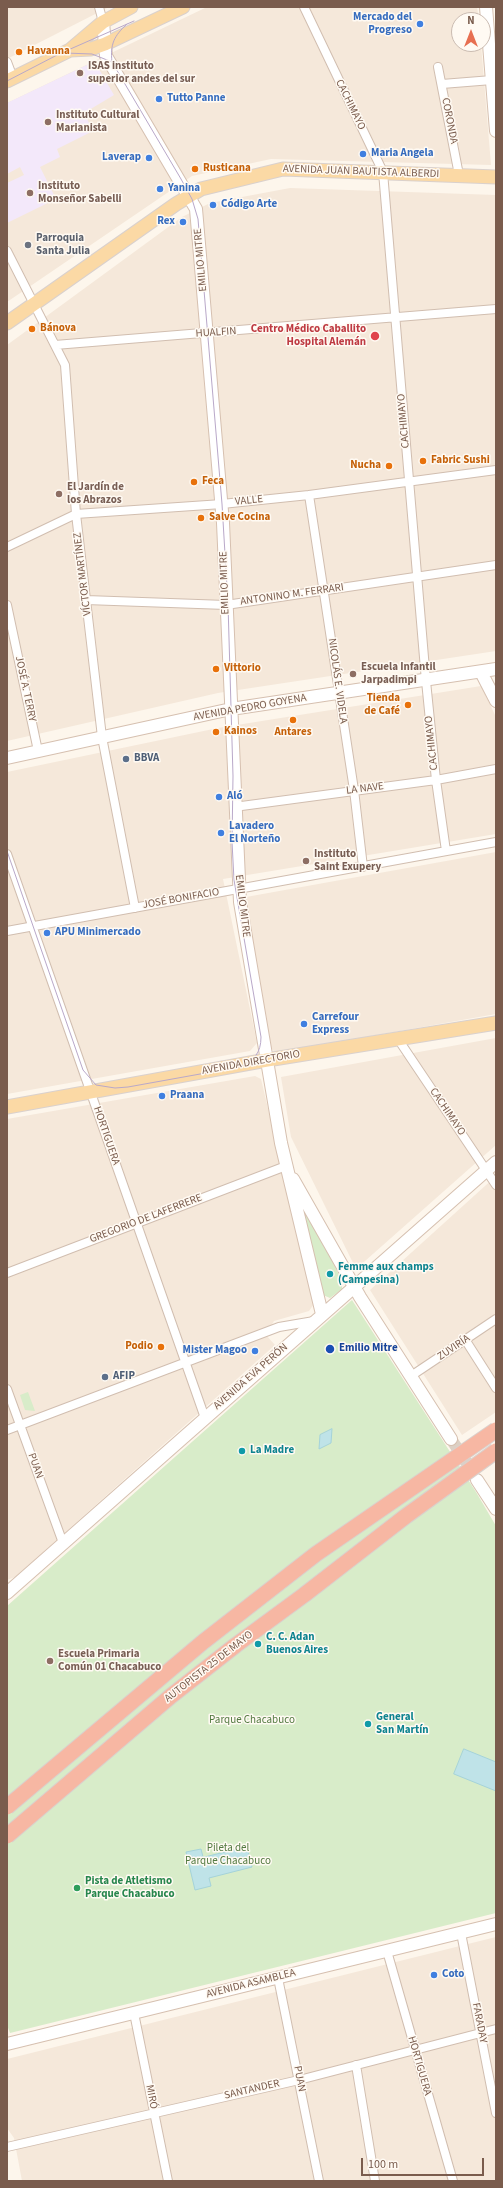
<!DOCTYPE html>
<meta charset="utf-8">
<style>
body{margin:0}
#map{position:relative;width:503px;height:2188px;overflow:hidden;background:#fdf6ec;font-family:"Source Sans 3",sans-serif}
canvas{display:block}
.frame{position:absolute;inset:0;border:8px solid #7a5c4d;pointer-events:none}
.north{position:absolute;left:451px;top:12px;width:40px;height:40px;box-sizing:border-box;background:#fffaf3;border:1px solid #cabbb1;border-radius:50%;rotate:0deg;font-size:11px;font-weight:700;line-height:16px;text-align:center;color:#7a5c4d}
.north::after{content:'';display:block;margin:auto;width:14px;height:18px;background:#e76f51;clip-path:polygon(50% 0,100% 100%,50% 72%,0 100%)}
.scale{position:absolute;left:361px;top:2158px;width:123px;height:18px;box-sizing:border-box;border:2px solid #7a5c4d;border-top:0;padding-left:5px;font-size:12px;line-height:14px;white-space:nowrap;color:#7a5c4d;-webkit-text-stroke:3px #fffaf3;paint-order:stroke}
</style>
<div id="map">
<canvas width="503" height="2188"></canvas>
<div class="frame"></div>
<div class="north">N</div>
<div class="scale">100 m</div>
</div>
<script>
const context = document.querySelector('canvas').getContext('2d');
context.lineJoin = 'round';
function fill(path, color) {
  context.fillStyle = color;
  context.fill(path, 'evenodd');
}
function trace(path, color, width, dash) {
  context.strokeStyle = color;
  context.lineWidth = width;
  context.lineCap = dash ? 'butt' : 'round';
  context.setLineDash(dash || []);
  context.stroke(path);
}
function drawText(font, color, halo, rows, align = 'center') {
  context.font = font + ' "Source Sans 3",sans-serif';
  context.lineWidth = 3;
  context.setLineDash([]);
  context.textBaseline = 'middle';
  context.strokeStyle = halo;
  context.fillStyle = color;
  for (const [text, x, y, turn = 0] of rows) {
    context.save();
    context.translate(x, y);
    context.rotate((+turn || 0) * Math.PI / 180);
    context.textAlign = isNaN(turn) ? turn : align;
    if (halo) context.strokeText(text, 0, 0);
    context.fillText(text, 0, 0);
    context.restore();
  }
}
const residential = new Path2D(`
 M 7,7 L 109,7 L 7,59 Z
 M 207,7 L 477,7 L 479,20 L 459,20 L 459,44 L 481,44 L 491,165 L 271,159 L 192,176 L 7,302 L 7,103 Z
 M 290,188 L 496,195 L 496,651 L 218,693 L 7,741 L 7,345 L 182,217 L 210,203 Z
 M 481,686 L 496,717 L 496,834 L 223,879 L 257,1043 L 250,1051 L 7,1094 L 7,772 L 218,728 Z
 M 496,852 L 496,1014 L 281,1052 L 274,1051 L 271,1048 L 245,901 L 246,897 Z
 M 496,1038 L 496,1145 L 356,1269 L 291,1137 L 281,1077 Z
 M 255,1076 L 261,1079 L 314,1304 L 309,1311 L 274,1321 L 266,1335 L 275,1345 L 15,1577 L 7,1580 L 7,1119 Z
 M 496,1176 L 496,1412 L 462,1435 L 370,1290 Z
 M 496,1937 L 496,2181 L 22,2181 L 14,2138 L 7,2128 L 7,2059 Z`);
const education = new Path2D(`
 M 91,63 L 96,64 L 114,95 L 84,113 L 93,131 L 57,149 L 60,157 L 40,167 L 56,199 L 7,223 L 7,183 L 24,175 L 20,167 L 7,174 L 7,103 Z`);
const green = new Path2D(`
 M 292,1179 L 342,1281 L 342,1289 L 330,1298 L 323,1295 Z
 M 352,1300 L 476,1492 L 496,1526 L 496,1913 L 10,2033 L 7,2025 L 7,1606 Z
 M 28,1392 L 35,1411 L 25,1410 L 20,1395 Z`);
const water = new Path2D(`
 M 332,1429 L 331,1443 L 319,1449 L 320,1435 Z
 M 464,1749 L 496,1762 L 496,1791 L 454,1774 Z
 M 247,1847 L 252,1867 L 209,1878 L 211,1886 L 195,1890 L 186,1852 L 201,1849 L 203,1857 Z`);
const secondaryTunnel = new Path2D(`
 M 451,1439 L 475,1475`);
const street = new Path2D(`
 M 99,7 L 103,22
 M 304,7 L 383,172 L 426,681 L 436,780 L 446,851
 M 7,62 L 13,78
 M 438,67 L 459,175
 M 442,84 L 492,80
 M 7,251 L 65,365 L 76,514 L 102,737 L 135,908
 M 55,345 L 496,309
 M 309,495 L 354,790 L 363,867
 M 7,547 L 76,514 L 222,504 L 309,495 L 496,470
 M 86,600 L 226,605 L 496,565
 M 7,605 L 38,751
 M 234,807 L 436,780 L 496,769
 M 7,854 L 205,1418
 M 7,931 L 496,842
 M 398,1039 L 496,1185
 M 7,1273 L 286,1166
 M 466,1341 L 496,1388
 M 411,1376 L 496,1319
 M 7,1389 L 63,1543
 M 7,1430 L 279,1327 L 314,1321
 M 461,1933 L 496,2113
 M 387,1951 L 453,2181
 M 278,1978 L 319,2181
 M 134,2013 L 168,2181
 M 356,2065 L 375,2181
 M 7,2147 L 299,2080 L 496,2029`);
const secondary = new Path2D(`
 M 486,7 L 496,131
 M 103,22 L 106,56 L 196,209 L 223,523 L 240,902 L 281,1143 L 322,1314
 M 481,672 L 496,701
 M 7,758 L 231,709 L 496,669
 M 293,1179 L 360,1297 L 451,1439
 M 477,1480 L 496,1509
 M 7,1593 L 496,1162
 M 7,2044 L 496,1924`);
const primary = new Path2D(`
 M 70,50 L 91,49 L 105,44 L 183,7
 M 7,81 L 70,50 L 103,22 L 131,7
 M 7,323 L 176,204 L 201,189 L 283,169 L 496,177
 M 7,1107 L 267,1060 L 496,1023`);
const tram = new Path2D(`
 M 65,53 L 92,54 L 112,62
 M 7,81 L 59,54 L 134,21
 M 7,851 L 83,1070 L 96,1085 L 115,1088 L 128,1087 L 239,1067 C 254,1061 261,1053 261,1037 L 234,880 L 232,842 L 233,776 L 228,604 L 222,504 L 198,219 L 192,199 L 181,179 L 112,62 C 110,44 114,36 127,24`);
const highwayBridge = new Path2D(`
 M 7,1807 L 203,1642 L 316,1554 L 496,1430
 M 7,1836 L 171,1696 L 236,1645 L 304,1595 L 406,1516 L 496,1451`);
const markers = [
 [420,24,4,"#3f7fe0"],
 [19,52,4,"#e8710a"],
 [80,73,4,"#8d6e63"],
 [159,99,4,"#3f7fe0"],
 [48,122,4,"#8d6e63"],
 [363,154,4,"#3f7fe0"],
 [149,158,4,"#3f7fe0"],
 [195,169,4,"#e8710a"],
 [160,189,4,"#3f7fe0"],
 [30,193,4,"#8d6e63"],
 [213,205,4,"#3f7fe0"],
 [183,222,4,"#3f7fe0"],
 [28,245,4,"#6b7280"],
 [32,329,4,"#e8710a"],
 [375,336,5,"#e0444e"],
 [423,461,4,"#e8710a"],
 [389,466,4,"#e8710a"],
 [194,482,4,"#e8710a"],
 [59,494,4,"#8d6e63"],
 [201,518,4,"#e8710a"],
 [216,669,4,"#e8710a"],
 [353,674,4,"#8d6e63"],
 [408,705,4,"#e8710a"],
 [293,720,4,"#e8710a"],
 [216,732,4,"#e8710a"],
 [126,759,4,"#5c6f8a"],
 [219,797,4,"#3f7fe0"],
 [221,833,4,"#3f7fe0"],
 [306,861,4,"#8d6e63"],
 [47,933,4,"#3f7fe0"],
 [304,1024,4,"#3f7fe0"],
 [162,1096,4,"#3f7fe0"],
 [330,1274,4,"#0f9aa8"],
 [161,1347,4,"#e8710a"],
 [330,1349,5,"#1a4fb4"],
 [255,1351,4,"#3f7fe0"],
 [105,1377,4,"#5c6f8a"],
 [242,1451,4,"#0f9aa8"],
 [258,1644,4,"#0f9aa8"],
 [50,1661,4,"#8d6e63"],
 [368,1724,4,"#0f9aa8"],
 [77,1888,4,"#2e9e5b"],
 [434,1975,4,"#3f7fe0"]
];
const shopNames = [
 ["Mercado del",412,18,"right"],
 ["Progreso",412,31,"right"],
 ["Tutto Panne",167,99],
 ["Maria Angela",371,154],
 ["Laverap",141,158,"right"],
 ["Yanina",168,189],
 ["Código Arte",221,205],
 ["Rex",175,222,"right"],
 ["Aló",227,797],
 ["Lavadero",229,827],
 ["El Norteño",229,840],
 ["APU Minimercado",55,933],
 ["Carrefour",312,1018],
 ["Express",312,1031],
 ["Praana",170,1096],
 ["Mister Magoo",247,1351,"right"],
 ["Coto",442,1975]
];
const foodNames = [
 ["Havanna",27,52],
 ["Rusticana",203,169],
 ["Bánova",40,329],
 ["Fabric Sushi",431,461],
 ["Nucha",381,466,"right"],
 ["Feca",202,482],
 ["Salve Cocina",209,518],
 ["Vittorio",224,669],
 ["Tienda",400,699,"right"],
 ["de Café",400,712,"right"],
 ["Kainos",224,732],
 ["Antares",293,733,"center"],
 ["Podio",153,1347,"right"]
];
const educationNames = [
 ["ISAS instituto",88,67],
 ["superior andes del sur",88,80],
 ["Instituto Cultural",56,116],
 ["Marianista",56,129],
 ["Instituto",38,187],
 ["Monseñor Sabelli",38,200],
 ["El Jardín de",67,488],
 ["los Abrazos",67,501],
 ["Escuela Infantil",361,668],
 ["Jarpadimpi",361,681],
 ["Instituto",314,855],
 ["Saint Exupery",314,868],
 ["Escuela Primaria",58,1655],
 ["Común 01 Chacabuco",58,1668]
];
const streetNames = [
 ["CACHIMAYO",350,105,64],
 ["CORONDA",449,121,79],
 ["AVENIDA JUAN BAUTISTA ALBERDI",361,172,2],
 ["EMILIO MITRE",201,260,-95],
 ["HUALFIN",216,333,-4],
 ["CACHIMAYO",404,421,-95],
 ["VALLE",249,501,-6],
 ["VÍCTOR MARTÍNEZ",83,574,-97],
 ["EMILIO MITRE",225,583,-92],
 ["ANTONINO M. FERRARI",292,595,-8],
 ["NICOLÁS E. VIDELA",337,681,82],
 ["JOSÉ A. TERRY",25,689,78],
 ["AVENIDA PEDRO GOYENA",250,708,-10],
 ["CACHIMAYO",432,743,-96],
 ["LA NAVE",365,789,-7],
 ["JOSÉ BONIFACIO",181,899,-10],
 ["EMILIO MITRE",242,906,83],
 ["AVENIDA DIRECTORIO",251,1063,-10],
 ["CACHIMAYO",447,1112,56],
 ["HORTIGUERA",106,1136,71],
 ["GREGORIO DE LAFERRERE",146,1219,-21],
 ["ZUVIRÍA",454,1348,-34],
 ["AVENIDA EVA PERÓN",251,1377,-41],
 ["PUAN",35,1466,70],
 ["AUTOPISTA 25 DE MAYO",209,1667,-38],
 ["AVENIDA ASAMBLEA",251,1984,-14],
 ["FARADAY",479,2023,79],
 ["HORTIGUERA",419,2066,74],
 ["PUAN",299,2079,79],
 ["SANTANDER",252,2090,-13],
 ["MIRÓ",151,2097,79]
];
const worshipNames = [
 ["Parroquia",36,239],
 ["Santa Julia",36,252]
];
const healthNames = [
 ["Centro Médico Caballito",366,330],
 ["Hospital Alemán",366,343]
];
const serviceNames = [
 ["BBVA",134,759],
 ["AFIP",113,1377]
];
const cultureNames = [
 ["Femme aux champs",338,1268],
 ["(Campesina)",338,1281],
 ["La Madre",250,1451],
 ["C. C. Adan",266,1638],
 ["Buenos Aires",266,1651],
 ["General",376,1718],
 ["San Martín",376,1731]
];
const transitNames = [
 ["Emilio Mitre",339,1349]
];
const parkNames = [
 ["Parque Chacabuco",252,1721],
 ["Pileta del",228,1849],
 ["Parque Chacabuco",228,1862]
];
const leisureNames = [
 ["Pista de Atletismo",85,1882],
 ["Parque Chacabuco",85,1895]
];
fill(residential, '#f5e8da');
fill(education, '#f3e8fa');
fill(green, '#d8ecc9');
fill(water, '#bfe3e8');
trace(water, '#a5d3da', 1);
trace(secondaryTunnel, '#dcd0c4', 12, [12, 6]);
trace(street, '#d1beb0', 10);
trace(secondary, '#d6c0b0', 14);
trace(primary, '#dad1cd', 15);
trace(street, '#fff', 8);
trace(secondary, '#fff', 12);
trace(primary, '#fbd9a5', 13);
trace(tram, '#b9a8c9', 1);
trace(highwayBridge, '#dad1cd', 17, []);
trace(highwayBridge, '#f7b7a3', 15);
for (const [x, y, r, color] of markers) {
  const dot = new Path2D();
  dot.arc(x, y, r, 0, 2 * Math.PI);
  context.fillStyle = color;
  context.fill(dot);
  trace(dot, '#fffaf3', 1.5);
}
drawText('bold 11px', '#366cbe', '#fffaf3', shopNames, 'left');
drawText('bold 11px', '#c56008', '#fffaf3', foodNames, 'left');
drawText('bold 11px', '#785e54', '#fffaf3', educationNames, 'left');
drawText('11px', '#7a5c4d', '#fffaf3', streetNames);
drawText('bold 11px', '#5b616d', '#fffaf3', worshipNames, 'left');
drawText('bold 11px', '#be3a42', '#fffaf3', healthNames, 'right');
drawText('bold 11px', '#4e5e75', '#fffaf3', serviceNames, 'left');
drawText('bold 11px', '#0d838f', '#fffaf3', cultureNames, 'left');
drawText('bold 11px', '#164399', '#fffaf3', transitNames, 'left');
drawText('11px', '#537a41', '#fffaf3', parkNames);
drawText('bold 11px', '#27864d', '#fffaf3', leisureNames, 'left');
</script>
